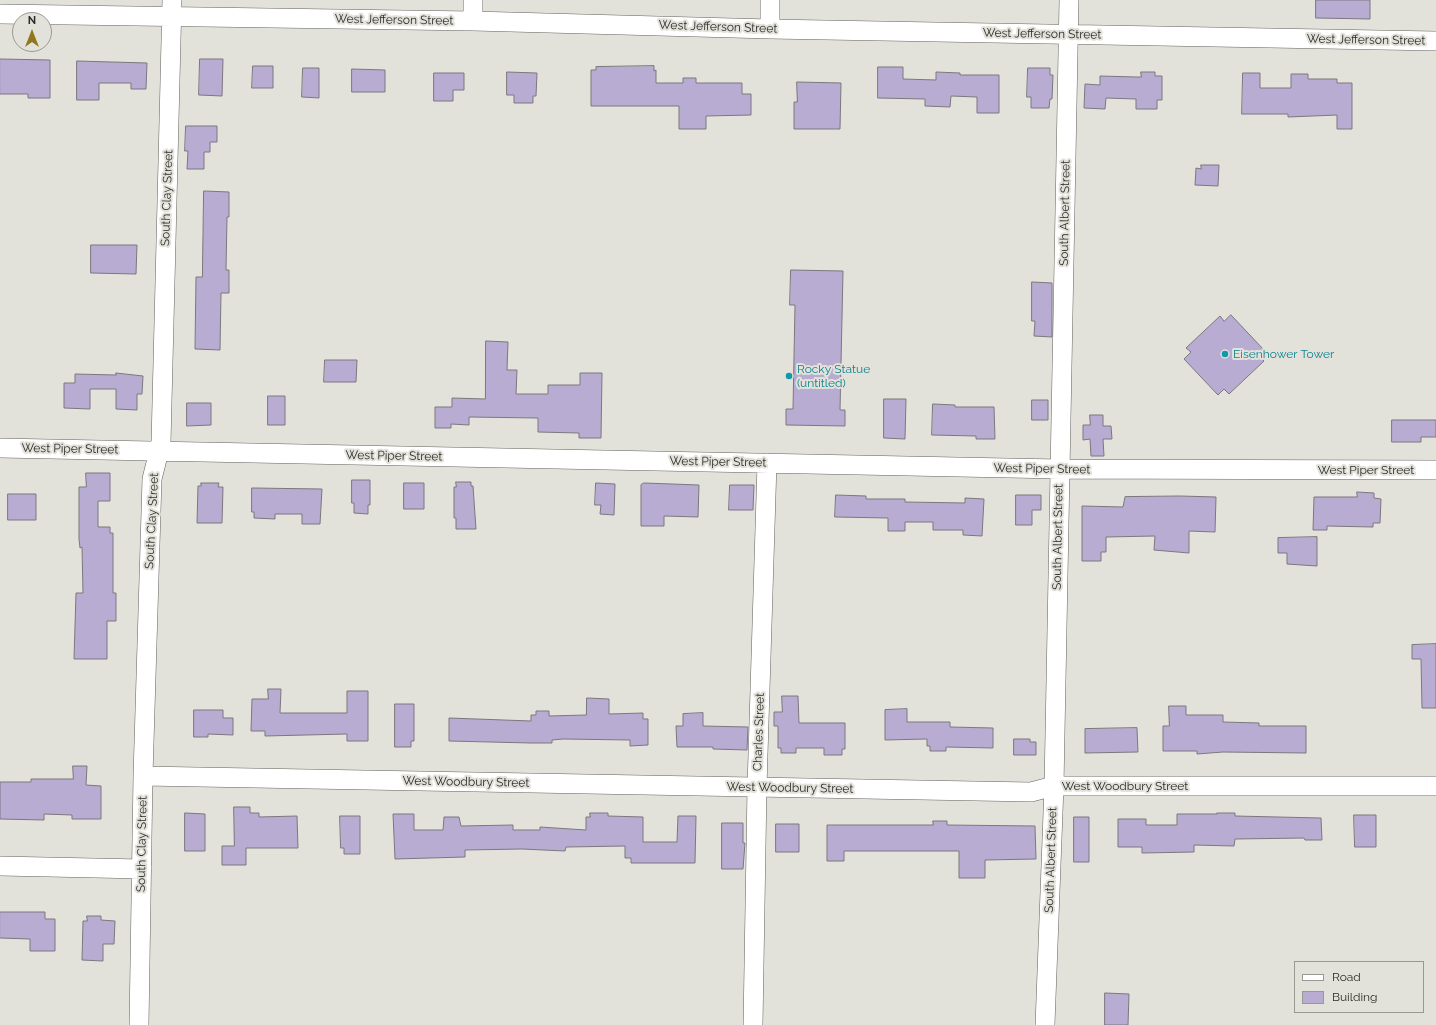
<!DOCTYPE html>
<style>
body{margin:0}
#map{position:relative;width:1436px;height:1025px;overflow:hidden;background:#e2e1da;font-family:Raleway,sans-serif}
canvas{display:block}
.legend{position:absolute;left:1294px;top:961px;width:130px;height:52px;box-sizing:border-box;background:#e2e1da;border:1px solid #999893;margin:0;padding:5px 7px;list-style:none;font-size:12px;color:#2b2b28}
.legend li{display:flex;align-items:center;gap:8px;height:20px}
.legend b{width:20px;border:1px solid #999893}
.north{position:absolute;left:12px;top:12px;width:40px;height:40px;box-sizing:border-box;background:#e2e1da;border:1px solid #999893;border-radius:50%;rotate:0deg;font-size:11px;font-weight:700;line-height:16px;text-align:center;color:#2b2b28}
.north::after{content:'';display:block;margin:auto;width:14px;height:18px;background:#91771d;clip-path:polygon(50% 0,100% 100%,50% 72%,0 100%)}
</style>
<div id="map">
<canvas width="1436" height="1025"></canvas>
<ul class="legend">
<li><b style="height:5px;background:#fff"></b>Road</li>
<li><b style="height:11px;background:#b8acd2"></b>Building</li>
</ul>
<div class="north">N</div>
</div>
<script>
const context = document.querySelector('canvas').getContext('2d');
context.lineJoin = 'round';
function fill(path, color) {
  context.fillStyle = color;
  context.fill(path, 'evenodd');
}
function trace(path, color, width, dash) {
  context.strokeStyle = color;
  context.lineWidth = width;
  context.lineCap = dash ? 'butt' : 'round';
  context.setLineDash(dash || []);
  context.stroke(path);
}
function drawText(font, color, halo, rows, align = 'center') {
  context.font = font + ' Raleway,sans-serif';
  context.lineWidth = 4;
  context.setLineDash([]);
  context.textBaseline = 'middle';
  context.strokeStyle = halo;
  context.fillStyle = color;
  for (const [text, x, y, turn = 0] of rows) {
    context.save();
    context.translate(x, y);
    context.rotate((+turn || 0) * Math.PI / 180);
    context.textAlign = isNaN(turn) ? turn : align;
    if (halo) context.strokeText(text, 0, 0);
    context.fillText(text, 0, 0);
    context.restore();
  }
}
const building = new Path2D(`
 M 1316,0 L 1370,0 L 1370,19 L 1316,18 Z
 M 0,59 L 50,60 L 50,98 L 28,98 L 28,94 L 0,94 Z
 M 200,59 L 223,59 L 222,96 L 199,95 Z
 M 77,61 L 147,63 L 146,89 L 131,89 L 131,83 L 99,83 L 99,100 L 77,100 Z
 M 253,66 L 273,66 L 273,88 L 252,88 Z
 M 654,66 L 654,71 L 656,70 L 656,83 L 683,83 L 683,78 L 696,78 L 696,83 L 742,83 L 742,94 L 751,94 L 751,115 L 706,116 L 706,129 L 679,129 L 679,106 L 591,106 L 591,70 L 596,70 L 596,67 Z
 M 878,67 L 903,67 L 903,79 L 936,80 L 936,72 L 960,73 L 960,75 L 999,75 L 999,113 L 977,113 L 977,97 L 951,96 L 950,107 L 925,106 L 925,99 L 878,98 Z
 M 303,68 L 319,68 L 319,98 L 302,97 Z
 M 1028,68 L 1050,68 L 1050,75 L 1053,75 L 1052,99 L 1050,99 L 1049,108 L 1031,108 L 1031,97 L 1027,97 Z
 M 352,69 L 385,70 L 385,92 L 352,92 Z
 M 507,72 L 537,73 L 536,96 L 533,96 L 533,103 L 514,103 L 514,95 L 507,95 Z
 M 1141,72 L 1155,72 L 1155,76 L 1162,76 L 1162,100 L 1157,100 L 1157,109 L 1136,109 L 1136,99 L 1106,98 L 1105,109 L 1084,108 L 1085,84 L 1100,85 L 1100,76 L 1136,77 L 1141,77 Z
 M 434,73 L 464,73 L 464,90 L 453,90 L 453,101 L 434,101 Z
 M 1243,73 L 1260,73 L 1260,88 L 1291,88 L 1291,74 L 1308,74 L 1308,79 L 1337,79 L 1337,83 L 1352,83 L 1352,129 L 1337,129 L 1337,115 L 1288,117 L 1288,114 L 1242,114 Z
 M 797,82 L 841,83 L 840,129 L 794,129 L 794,102 L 797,102 Z
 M 186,126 L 217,126 L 217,142 L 210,142 L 210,152 L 204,152 L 204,169 L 187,169 L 188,151 L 185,151 Z
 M 1201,165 L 1219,165 L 1218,186 L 1195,185 L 1196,168 L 1201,169 Z
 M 204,191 L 229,192 L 229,217 L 227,217 L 226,270 L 229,270 L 229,293 L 221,293 L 220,350 L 195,349 L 196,277 L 202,277 Z
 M 91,245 L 137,245 L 136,274 L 91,273 Z
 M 791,270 L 843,271 L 840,410 L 845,410 L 845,426 L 786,425 L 786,409 L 793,409 L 795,305 L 790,305 Z
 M 1032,282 L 1052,283 L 1052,337 L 1034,336 L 1035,321 L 1032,321 Z
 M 1231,315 L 1264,350 L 1259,356 L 1264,361 L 1229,394 L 1224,389 L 1218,395 L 1184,359 L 1191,352 L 1186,348 L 1220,316 L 1224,321 Z
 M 486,341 L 508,342 L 507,370 L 517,370 L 516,394 L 548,394 L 548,385 L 580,385 L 580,373 L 602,373 L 601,438 L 579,438 L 579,433 L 538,432 L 538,418 L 469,417 L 469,425 L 451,424 L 451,428 L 435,428 L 435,407 L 452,407 L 452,398 L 485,399 Z
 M 325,360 L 357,360 L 356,382 L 324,382 Z
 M 116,373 L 143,376 L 142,394 L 137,394 L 137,410 L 116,409 L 116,389 L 90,389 L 90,409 L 64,408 L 64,383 L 75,383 L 75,374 L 116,375 Z
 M 268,396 L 285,396 L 285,425 L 268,425 Z
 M 884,399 L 906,399 L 905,439 L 884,438 Z
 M 1032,400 L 1048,400 L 1048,420 L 1032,420 Z
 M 187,403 L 211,403 L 211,425 L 187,426 Z
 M 933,404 L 955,405 L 955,407 L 994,407 L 995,439 L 976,439 L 976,436 L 932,435 Z
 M 1090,415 L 1103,415 L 1103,426 L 1111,426 L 1112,439 L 1103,439 L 1104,456 L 1091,456 L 1090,439 L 1083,440 L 1083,425 L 1090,425 Z
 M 1392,420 L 1436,420 L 1436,437 L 1421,437 L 1421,442 L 1392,442 Z
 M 86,473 L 110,473 L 110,501 L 98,501 L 98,527 L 110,527 L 110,533 L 113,533 L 113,593 L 116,593 L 116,621 L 107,621 L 107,659 L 74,659 L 76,593 L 83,593 L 82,547 L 80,548 L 79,539 L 79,487 L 86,487 Z
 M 352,480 L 370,480 L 370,505 L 368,505 L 368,514 L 354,513 L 354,503 L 352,503 Z
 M 456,482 L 471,482 L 471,486 L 473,486 L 476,529 L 456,529 L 456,518 L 454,518 L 454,487 L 456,487 Z
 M 201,483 L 219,483 L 218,487 L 223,487 L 222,523 L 197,523 L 198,486 L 201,486 Z
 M 404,483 L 424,483 L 424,509 L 404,509 Z
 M 596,483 L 615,484 L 614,515 L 600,514 L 601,505 L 595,505 Z
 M 644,483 L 699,485 L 698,517 L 664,516 L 664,526 L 641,526 L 641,485 Z
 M 730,485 L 754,485 L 753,510 L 729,510 Z
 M 252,488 L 322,489 L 320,524 L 302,524 L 302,514 L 275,514 L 275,519 L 254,518 L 254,512 L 252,512 Z
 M 1357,492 L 1374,493 L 1374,498 L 1381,499 L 1380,523 L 1373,523 L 1373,527 L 1327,526 L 1327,530 L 1313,530 L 1314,497 L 1357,497 Z
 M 8,494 L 36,494 L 36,520 L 8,520 Z
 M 836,495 L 866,496 L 866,499 L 905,499 L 905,502 L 965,503 L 965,498 L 984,499 L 982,536 L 963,535 L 963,530 L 933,530 L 933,522 L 905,522 L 905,531 L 888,531 L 888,518 L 835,517 Z
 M 1016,495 L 1041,495 L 1041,510 L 1032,510 L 1032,525 L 1016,525 Z
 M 1180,496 L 1216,497 L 1215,532 L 1189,531 L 1189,553 L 1154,550 L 1155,536 L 1106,537 L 1106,552 L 1101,552 L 1101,561 L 1082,561 L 1082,506 L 1123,507 L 1125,497 Z
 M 1317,537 L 1317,566 L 1287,564 L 1287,553 L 1278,553 L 1278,538 Z
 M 1436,644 L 1436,708 L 1422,708 L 1421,659 L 1412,659 L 1412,645 Z
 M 268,689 L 281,689 L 280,713 L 347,713 L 347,691 L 368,691 L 368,741 L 347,741 L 347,734 L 265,736 L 265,731 L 251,731 L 252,699 L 268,699 Z
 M 782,696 L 798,696 L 799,723 L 845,723 L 845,749 L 842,749 L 842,755 L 824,755 L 824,748 L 796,748 L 796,753 L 781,753 L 781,748 L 778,748 L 778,726 L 774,726 L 774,712 L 782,712 Z
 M 587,698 L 609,699 L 609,714 L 643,713 L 643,719 L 648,719 L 648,745 L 630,746 L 630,740 L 563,739 L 552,740 L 552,743 L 531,743 L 449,741 L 449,718 L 531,721 L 531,715 L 536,715 L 536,711 L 549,711 L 549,716 L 586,715 Z
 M 395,704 L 414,704 L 414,741 L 411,741 L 411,747 L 395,747 Z
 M 1169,706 L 1186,706 L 1186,715 L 1223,715 L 1223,722 L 1259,723 L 1259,726 L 1306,726 L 1306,753 L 1223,752 L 1197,754 L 1197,751 L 1163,751 L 1163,726 L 1169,726 Z
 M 907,709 L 907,722 L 950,722 L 950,727 L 993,728 L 993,748 L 946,747 L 946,751 L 930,751 L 930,746 L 927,746 L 927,739 L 885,740 L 885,710 Z
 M 194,710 L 223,710 L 223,718 L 233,718 L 233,735 L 208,734 L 208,737 L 194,737 Z
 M 703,713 L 703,726 L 748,727 L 747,750 L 713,749 L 713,747 L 677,747 L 676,726 L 683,726 L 683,714 Z
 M 1137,728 L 1138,752 L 1085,753 L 1085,729 Z
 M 1014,739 L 1030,739 L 1030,742 L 1036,742 L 1036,755 L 1014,755 Z
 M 73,766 L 87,766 L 86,785 L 101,786 L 101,819 L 72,819 L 72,815 L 44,814 L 44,820 L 0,819 L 0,782 L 31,782 L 31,779 L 73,779 Z
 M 234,807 L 250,807 L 250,813 L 259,813 L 259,817 L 297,816 L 298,848 L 246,848 L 246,865 L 222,865 L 222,846 L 234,846 Z
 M 185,813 L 205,814 L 205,851 L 185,851 Z
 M 590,813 L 608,813 L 608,816 L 643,817 L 643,842 L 677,842 L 678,816 L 696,816 L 695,863 L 631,863 L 631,858 L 625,858 L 625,846 L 566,847 L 565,851 L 522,849 L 465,850 L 465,857 L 395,859 L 393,814 L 414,814 L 414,830 L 443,830 L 444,817 L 459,817 L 461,826 L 513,825 L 513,830 L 540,830 L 540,827 L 586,830 L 586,817 L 590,817 Z
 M 1217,813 L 1235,813 L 1235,816 L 1321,818 L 1322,840 L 1305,840 L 1304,838 L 1235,839 L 1234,846 L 1194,845 L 1194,852 L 1142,853 L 1142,847 L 1118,847 L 1118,819 L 1146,819 L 1146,825 L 1177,825 L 1177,814 L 1217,814 Z
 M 1354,815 L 1376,815 L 1376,847 L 1355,847 Z
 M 340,816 L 360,816 L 360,854 L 344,854 L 344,848 L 341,848 Z
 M 1074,817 L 1089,817 L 1089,862 L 1074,862 Z
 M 933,821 L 947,821 L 947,825 L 1035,826 L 1036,859 L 985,860 L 985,878 L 959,878 L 959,851 L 844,851 L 844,861 L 827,861 L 827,825 L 933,825 Z
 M 722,823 L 743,823 L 743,843 L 745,843 L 743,869 L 722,869 Z
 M 776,824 L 799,824 L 799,852 L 776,852 Z
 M 0,912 L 45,912 L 45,919 L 55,919 L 55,951 L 30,951 L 30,939 L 0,938 Z
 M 87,916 L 101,916 L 101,920 L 115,921 L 114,944 L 103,944 L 103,961 L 82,960 L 83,921 L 87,921 Z
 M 1105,993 L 1129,994 L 1128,1025 L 1105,1025 Z`);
const street = new Path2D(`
 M 0,14 L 473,21 L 770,29 L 1436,41
 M 473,21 L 473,0
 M 770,29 L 770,0
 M 0,448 L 1059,469 L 1436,470
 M 143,776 L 1031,792 L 1054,786 L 1436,786
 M 0,866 L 142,869
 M 139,1025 L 143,776 L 152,479 L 161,443 L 172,0
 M 753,1025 L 757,787 L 767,463
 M 1045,1025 L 1054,786 L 1069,0`);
const markers = [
 [1225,354,4,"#0f9aa8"],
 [789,376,4,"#0f9aa8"]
];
const streetNames = [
 ["West Jefferson Street",394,20,1],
 ["West Jefferson Street",718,27,2],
 ["West Jefferson Street",1042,34,1],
 ["West Jefferson Street",1366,40,1],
 ["South Clay Street",167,198,-88],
 ["South Albert Street",1065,213,-89],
 ["West Piper Street",70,449,1],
 ["West Piper Street",394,456,1],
 ["West Piper Street",718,462,1],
 ["West Piper Street",1042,469,1],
 ["West Piper Street",1366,470],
 ["South Clay Street",152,521,-87],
 ["South Albert Street",1058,537,-89],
 ["Charles Street",759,732,-88],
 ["West Woodbury Street",466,782,1],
 ["West Woodbury Street",1125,786],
 ["West Woodbury Street",790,788,1],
 ["South Clay Street",142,844,-89],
 ["South Albert Street",1051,860,-88]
];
const cultureNames = [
 ["Eisenhower Tower",1233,354],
 ["Rocky Statue",797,369],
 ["(untitled)",797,383]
];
fill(building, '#b8acd2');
trace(building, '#7a787e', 1);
trace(street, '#63625c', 20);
trace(street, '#fff', 19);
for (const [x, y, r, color] of markers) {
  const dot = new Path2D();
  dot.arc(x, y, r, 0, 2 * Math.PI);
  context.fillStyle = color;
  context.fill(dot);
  trace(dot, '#e2e1da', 1.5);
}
drawText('12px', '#2b2b28', '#e2e1da', streetNames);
drawText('12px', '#0d838f', '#e2e1da', cultureNames, 'left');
</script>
